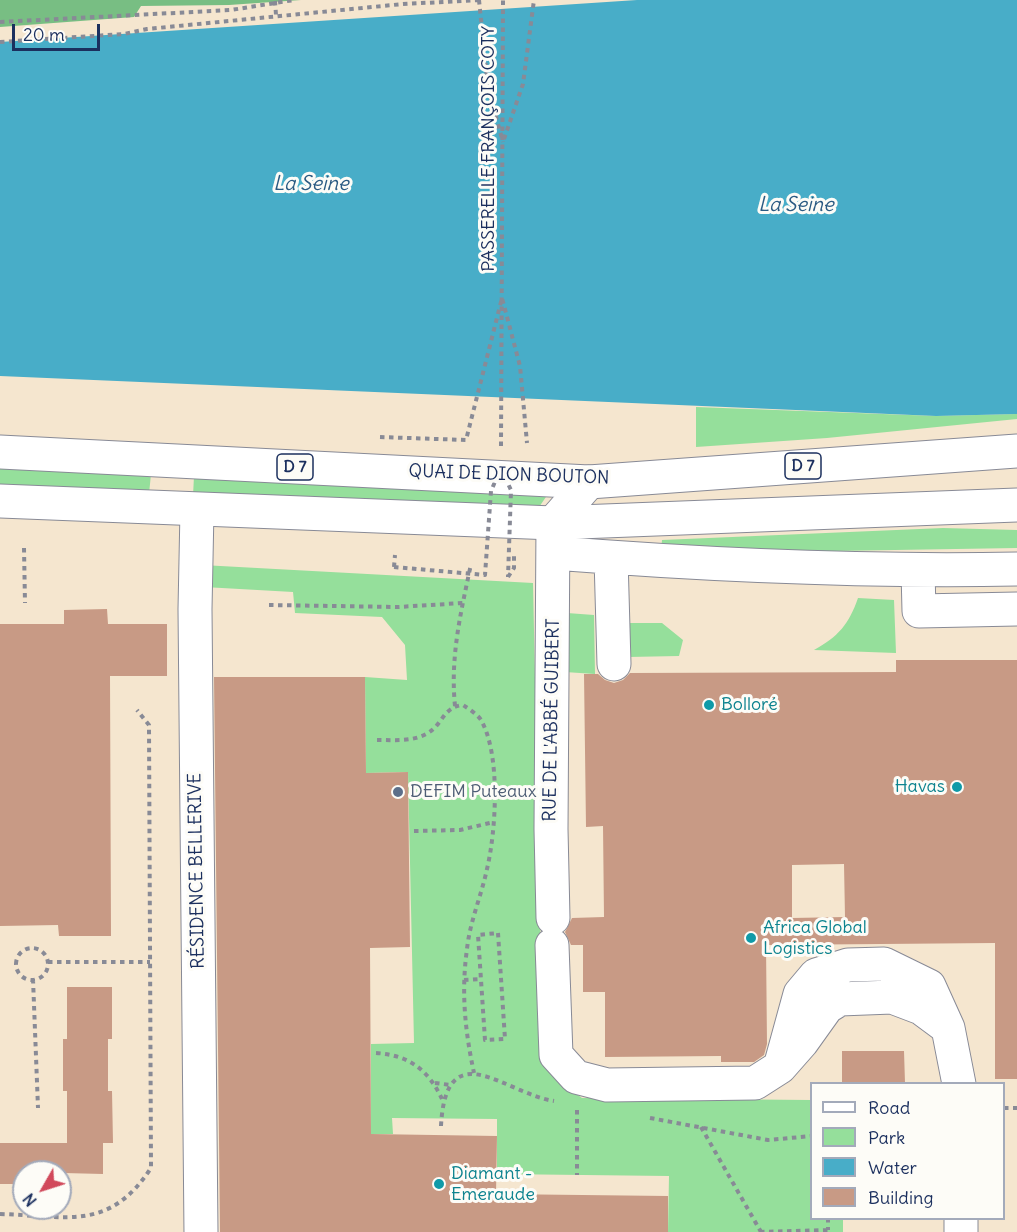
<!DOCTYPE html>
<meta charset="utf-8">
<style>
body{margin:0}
#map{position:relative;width:1017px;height:1232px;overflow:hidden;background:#f5e6cf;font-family:Delius,sans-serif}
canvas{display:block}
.legend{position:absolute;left:810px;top:1082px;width:195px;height:138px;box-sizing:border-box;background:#fdfcf7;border:2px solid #a3aaba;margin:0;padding:8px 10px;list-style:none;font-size:18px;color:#1b2f5e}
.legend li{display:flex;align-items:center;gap:12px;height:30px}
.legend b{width:30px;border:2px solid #a3aaba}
.north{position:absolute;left:12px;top:1160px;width:60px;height:60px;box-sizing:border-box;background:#fdfcf7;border:2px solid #a3aaba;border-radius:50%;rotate:231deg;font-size:16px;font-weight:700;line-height:24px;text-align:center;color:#1b2f5e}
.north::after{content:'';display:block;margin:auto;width:21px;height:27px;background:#d1495b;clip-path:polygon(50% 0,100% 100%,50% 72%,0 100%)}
.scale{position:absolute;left:12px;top:24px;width:88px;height:27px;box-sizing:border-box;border:3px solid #1b2f5e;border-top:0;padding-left:8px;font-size:18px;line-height:21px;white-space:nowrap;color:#1b2f5e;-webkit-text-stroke:4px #fdfcf7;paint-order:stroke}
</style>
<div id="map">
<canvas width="1017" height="1232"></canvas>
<ul class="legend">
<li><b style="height:8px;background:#fff"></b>Road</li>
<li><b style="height:16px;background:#95df9b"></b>Park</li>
<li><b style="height:16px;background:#48adc8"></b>Water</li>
<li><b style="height:16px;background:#c89a85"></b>Building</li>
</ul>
<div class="north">N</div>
<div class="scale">20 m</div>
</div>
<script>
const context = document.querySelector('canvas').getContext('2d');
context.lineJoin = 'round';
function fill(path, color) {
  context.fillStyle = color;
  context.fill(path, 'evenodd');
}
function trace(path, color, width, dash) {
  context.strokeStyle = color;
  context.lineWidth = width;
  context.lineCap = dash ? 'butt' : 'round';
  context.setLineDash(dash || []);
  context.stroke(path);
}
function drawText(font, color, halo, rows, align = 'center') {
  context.font = font + ' Delius,sans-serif';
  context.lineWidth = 6;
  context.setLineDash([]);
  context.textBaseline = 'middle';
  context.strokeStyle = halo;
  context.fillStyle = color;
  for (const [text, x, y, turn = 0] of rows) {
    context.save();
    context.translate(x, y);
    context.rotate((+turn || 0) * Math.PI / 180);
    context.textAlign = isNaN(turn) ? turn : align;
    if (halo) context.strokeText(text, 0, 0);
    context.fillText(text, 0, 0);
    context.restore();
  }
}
const green = new Path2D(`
 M 696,407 L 936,416 L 1017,414 L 1017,419 L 827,438 L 696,447 Z
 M 0,467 L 151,474 L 149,494 L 0,487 Z
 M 194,476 L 548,494 L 537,510 L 193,496 Z
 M 943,528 L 1017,530 L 1017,548 L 834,551 L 809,560 L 661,551 L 662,540 Z
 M 202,565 L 533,583 L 543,1060 L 552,1076 L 582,1098 L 811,1100 L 812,1218 L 843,1219 L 843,1232 L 668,1232 L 669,1176 L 497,1174 L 497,1119 L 392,1118 L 393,1134 L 371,1134 L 371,1044 L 414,1043 L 408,772 L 366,773 L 365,677 L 407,680 L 405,645 L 382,617 L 295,613 L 293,592 L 204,587 Z
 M 858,598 L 894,600 L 896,653 L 814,650 C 838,637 849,624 858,598 Z
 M 567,613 L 594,615 L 595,674 L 565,672 Z
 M 627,623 L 662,623 L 683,640 L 679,656 L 628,657 Z`);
const forest = new Path2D(`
 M 0,0 L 301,0 L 229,5 L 141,6 L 134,17 L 0,27 Z`);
const water = new Path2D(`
 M 637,0 L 1017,0 L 1017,414 L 936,416 L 0,376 L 0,42 Z`);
const building = new Path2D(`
 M 107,609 L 108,624 L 167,624 L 167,676 L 110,676 L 111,936 L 59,936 L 58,925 L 0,926 L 0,624 L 64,624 L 64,610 Z
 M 896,660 L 1017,660 L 1017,1079 L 995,1079 L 995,943 L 766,945 L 767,1044 L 764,1055 L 754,1062 L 721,1062 L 721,1056 L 605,1057 L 605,992 L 583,992 L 583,945 L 571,945 L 565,932 L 572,918 L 604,917 L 603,826 L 586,827 L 584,674 L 598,674 L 605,680 L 614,683 L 623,680 L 630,673 L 896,672 ZM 844,864 L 845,917 L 792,918 L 792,865 Z
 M 214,677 L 365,677 L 366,773 L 408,772 L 410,947 L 370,948 L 371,1134 L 497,1136 L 496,1194 L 668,1196 L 668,1232 L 220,1232 Z
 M 67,987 L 112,987 L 112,1039 L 108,1039 L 108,1091 L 112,1091 L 113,1143 L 103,1143 L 103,1174 L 24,1172 L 24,1184 L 0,1184 L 0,1143 L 67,1143 L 67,1091 L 63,1091 L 63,1039 L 67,1039 Z
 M 842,1051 L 904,1051 L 905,1083 L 842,1083 Z`);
const path = new Path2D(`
 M 275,1 L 276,15
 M 0,22 L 231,10 L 294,0
 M 0,42 L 124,34 L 147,29 L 403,4 L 482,0
 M 504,139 L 523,84 L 534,0
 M 380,437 L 466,440 L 502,298 L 520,366 L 527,443
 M 501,446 L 503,0
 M 24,548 L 25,603
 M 394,567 L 395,555
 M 508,577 L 514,568 L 514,552
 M 269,605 L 398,607 L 463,603
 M 455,706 C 450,656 461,612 471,564
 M 377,740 C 394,740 413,742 428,733 C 443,724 443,707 463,705 C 469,709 477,714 481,720 C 501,755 496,831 487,869 C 481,897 470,921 467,949 C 461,992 465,1031 474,1073
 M 414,831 L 460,830 L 494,822
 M 498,933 L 505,1039 L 485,1040 L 478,935 Z
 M16 964a16 16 0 1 1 32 0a16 16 0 1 1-32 0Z
 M 48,962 L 150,962
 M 33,979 L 38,1108
 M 464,980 L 481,979
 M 376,1053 C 408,1055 428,1069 442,1099
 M 435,1083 L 451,1085
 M 1004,1108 L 1017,1108
 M 577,1110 L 577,1175
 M 650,1118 L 768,1140 L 812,1136
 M 441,1126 C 446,1031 506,1094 554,1101
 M 701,1127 L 761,1232
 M 0,1214 C 67,1216 109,1232 151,1168 L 149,725 L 137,710
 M 828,1218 L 828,1230
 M 760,1232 L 828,1230`);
const minor = new Path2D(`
 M 197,510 L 195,609 L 201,1232
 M 554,553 C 708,565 863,572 1017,569
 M 611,558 L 614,664
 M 918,571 L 919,611 L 1017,609
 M 553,918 L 551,829 L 553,523 L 589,482
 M 552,945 L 556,1055 L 576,1077 L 607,1085 L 755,1083 L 780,1067
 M 948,1028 L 921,1008 L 892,997 L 840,999 L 827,1007 L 802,1042 L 780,1067 L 800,994 L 816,975 L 848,965 L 884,964 L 929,986 L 948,1028 L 959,1084
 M 961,1218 L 961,1232`);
const major = new Path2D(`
 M 0,452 L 589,482 L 1017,451
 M 0,501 L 553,523 L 1017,505`);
const pathBridge = new Path2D(`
 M 479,0 L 488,88 L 503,142
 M 501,469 L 511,490 L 508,577
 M 394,567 L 485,575 L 491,491 L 501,468`);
const markers = [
 [709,705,6,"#0f9aa8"],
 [957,787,6,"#0f9aa8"],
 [398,792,6,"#5c6f8a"],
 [751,938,6,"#0f9aa8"],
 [439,1184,6,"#0f9aa8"]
];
const shields = [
 [803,466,36],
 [295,467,36]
];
const shieldNames = [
 ["D 7",803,466],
 ["D 7",295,467]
];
const streetNames = [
 ["PASSERELLE FRANÇOIS COTY",489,149,-90],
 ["QUAI DE DION BOUTON",509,475,2],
 ["RUE DE L'ABBÉ GUIBERT",552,720,-89],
 ["RÉSIDENCE BELLERIVE",197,871,-91]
];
const cultureNames = [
 ["Bolloré",721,705],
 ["Havas",945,787,"right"],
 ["Africa Global",763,928],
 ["Logistics",763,949],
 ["Diamant -",451,1174],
 ["Emeraude",451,1195]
];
const serviceNames = [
 ["DEFIM Puteaux",410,792]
];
const waterNames = [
 ["La Seine",311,184],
 ["La Seine",796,205]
];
fill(green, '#95df9b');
fill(forest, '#78be83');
fill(water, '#48adc8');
fill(building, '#c89a85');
trace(minor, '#888a96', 35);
trace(major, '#888a96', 35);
trace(path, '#888a96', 4, [4.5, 4.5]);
trace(minor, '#fff', 33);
trace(major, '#fff', 33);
trace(pathBridge, '#888a96', 4, [4.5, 4.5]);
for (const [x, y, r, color] of markers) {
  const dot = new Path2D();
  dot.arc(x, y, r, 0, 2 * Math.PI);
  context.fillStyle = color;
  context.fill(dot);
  trace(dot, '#fdfcf7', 2);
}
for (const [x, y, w] of shields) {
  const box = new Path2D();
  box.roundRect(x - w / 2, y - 13, w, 26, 4.5);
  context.fillStyle = '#fdfcf7';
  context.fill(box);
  trace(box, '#1b2f5e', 1.5);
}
drawText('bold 16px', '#1b2f5e', null, shieldNames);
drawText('18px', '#1b2f5e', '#fdfcf7', streetNames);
drawText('18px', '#0d838f', '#fdfcf7', cultureNames, 'left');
drawText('18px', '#4e5e75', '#fdfcf7', serviceNames, 'left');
drawText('italic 20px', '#2b5b83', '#fdfcf7', waterNames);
</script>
